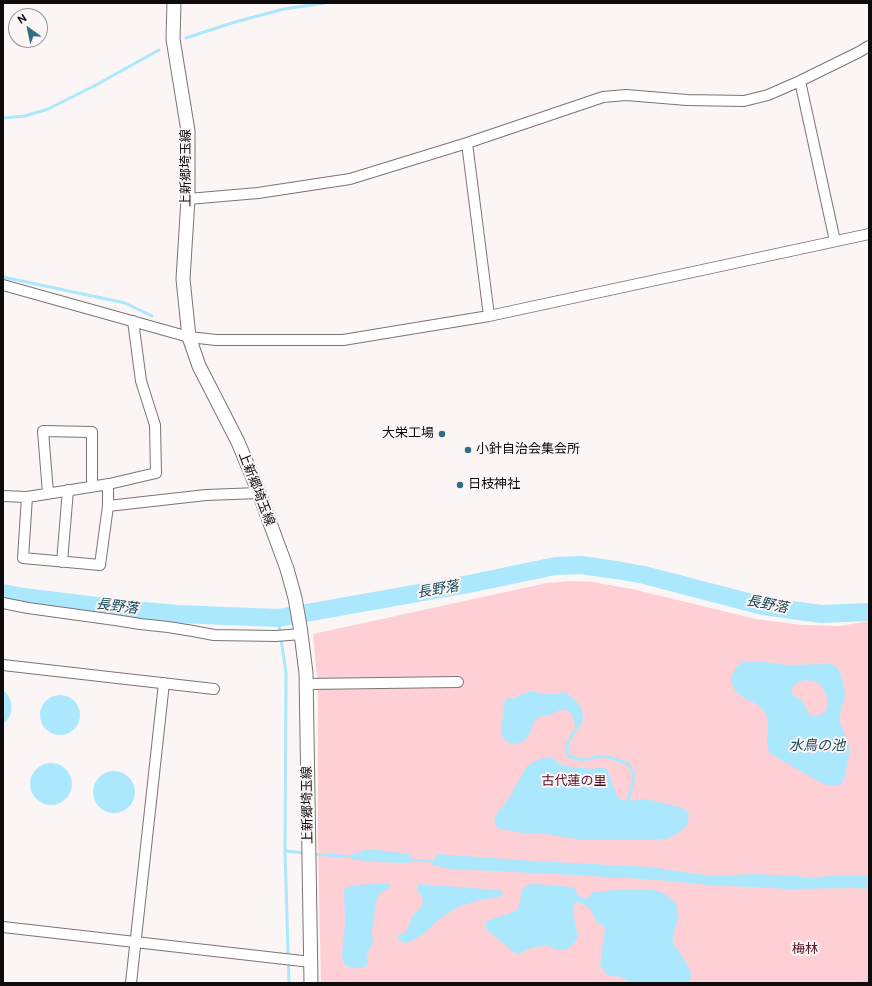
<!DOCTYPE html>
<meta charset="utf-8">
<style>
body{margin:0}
#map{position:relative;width:872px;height:986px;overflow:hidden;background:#fcf5f6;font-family:"DM Sans",sans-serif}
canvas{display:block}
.frame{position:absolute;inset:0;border:4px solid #0d0b0b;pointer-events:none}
.north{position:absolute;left:8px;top:8px;width:40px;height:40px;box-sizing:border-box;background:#fcf5f6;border:1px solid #9c9798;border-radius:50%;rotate:327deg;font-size:11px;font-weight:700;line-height:16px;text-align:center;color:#0d0b0b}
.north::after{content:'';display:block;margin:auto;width:14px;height:18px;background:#2f6f83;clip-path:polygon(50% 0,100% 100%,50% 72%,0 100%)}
</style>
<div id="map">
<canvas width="872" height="986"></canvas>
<div class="frame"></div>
<div class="north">N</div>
</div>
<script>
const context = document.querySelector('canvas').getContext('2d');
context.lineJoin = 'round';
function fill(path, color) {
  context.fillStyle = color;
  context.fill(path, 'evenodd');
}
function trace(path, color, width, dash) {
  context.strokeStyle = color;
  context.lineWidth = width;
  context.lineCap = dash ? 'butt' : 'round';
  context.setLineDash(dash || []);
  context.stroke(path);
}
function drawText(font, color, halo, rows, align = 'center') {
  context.font = font + ' "DM Sans","Noto Sans JP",sans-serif';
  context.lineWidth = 4;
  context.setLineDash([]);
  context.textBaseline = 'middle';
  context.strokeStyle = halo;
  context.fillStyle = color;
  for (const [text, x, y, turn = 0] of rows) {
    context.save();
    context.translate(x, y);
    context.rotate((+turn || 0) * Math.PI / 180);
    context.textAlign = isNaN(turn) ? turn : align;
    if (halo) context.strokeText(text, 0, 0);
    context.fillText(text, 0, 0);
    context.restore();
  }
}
const green = new Path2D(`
 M 573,581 L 593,582 L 632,589 L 756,619 L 802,625 L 840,626 L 869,621 L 869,983 L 321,983 L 318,850 L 318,690 L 313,634 L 547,583 Z`);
const water = new Path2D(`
 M 747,661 L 758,661 L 789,665 L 831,664 L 836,666 L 841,674 L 845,694 L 839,719 L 850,749 L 846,770 L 844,779 L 840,785 L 835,786 L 823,784 L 769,753 C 769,750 768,747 767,744 C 767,733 771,720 764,711 C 757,700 739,701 733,686 C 731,681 731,677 734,672 C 736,665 740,663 747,661 ZM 805,680 C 808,681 812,681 815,682 C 819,683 822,687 824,691 C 831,704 829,716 812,716 C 809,714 807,712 806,708 C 805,707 804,703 803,702 C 798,695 786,697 795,684 Z
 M 3,690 C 14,699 15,715 3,724 Z
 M 531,691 L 546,694 L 559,694 L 562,691 C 571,695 582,705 583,714 C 583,719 582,723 580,727 L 576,729 C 574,721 572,708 561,710 C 557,711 553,714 550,715 C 544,716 540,715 536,720 C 531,725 531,734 526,739 C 516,749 499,742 501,727 C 502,723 502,719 503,715 C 504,711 503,707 504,703 C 504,702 507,698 507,698 L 512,699 L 522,694 Z
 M40 715a20 20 0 1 1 40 0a20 20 0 1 1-40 0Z
 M 544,757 L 553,758 L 559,764 L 572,767 L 593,769 L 601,767 L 607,769 L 617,796 L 624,801 L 629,797 L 632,801 L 646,799 L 683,808 L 689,814 L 688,824 L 684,828 L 675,835 L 666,839 L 642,840 L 582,840 L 547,834 L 528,834 L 500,829 L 496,825 L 494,819 L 498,812 L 511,795 L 526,767 L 531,763 Z
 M30 784a21 21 0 1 1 42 0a21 21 0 1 1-42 0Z
 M93 792a21 21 0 1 1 42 0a21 21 0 1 1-42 0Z
 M 369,849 L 410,854 L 408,863 L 373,862 L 351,859 L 352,854 Z
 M 437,854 L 534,861 L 650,867 L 713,876 L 752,874 L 799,876 L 808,878 L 828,876 L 869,876 L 869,889 L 855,888 L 791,889 L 709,885 L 659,880 L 575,875 L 452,869 L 431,865 Z
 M 389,884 L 389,888 L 381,893 L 377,898 L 372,930 L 373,943 L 366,957 L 368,960 L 367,965 L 362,968 L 348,967 L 344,963 L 342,956 L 345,923 L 344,889 C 355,883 376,884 389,884 Z
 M 419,884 L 499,890 L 503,892 L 503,894 L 499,897 L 479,900 L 458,907 L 438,920 L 426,932 L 412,941 L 406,943 L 398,940 L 397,937 L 407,931 L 411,918 L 422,906 L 423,899 L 417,889 Z
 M 535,884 L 564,886 L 575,888 L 578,896 L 588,898 L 593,892 L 627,889 L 653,890 L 664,893 L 676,903 L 678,918 L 674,933 L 673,943 L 684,959 L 691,972 L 690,983 L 631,983 L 621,977 L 611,976 L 606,974 L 600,965 L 605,928 L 596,921 L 592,912 L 587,906 L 579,902 L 574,904 L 573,911 L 578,937 C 569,953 561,952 546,945 L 531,948 L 519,954 L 516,954 L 487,930 L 485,927 L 486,921 L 513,912 L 518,909 L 523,888 L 527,885 Z`);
const stream = new Path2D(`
 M 186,38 L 235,22 L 284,9 L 325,3
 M 3,118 L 25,116 L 48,109 L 94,86 L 159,50
 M 3,277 L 125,303 L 152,316
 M 278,618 L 286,673 L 285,851 L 289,983
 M 576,729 C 569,740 564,743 569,756 L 581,760 L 602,756 L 612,758 L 628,764 L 632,770 L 634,777 L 629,797
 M 285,851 L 305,853
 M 313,854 L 355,857
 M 406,860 L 437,861
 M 868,983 L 869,966`);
const river = new Path2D(`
 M 3,593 L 24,597 L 113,608 L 177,614 L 278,618 L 469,584 L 555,566 L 581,565 L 616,570 L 644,575 L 763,606 L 821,614 L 869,612`);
const minor = new Path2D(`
 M 800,81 L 835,241
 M 467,143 L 489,316
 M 188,199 L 258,193 L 350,179 L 467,143 L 603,97 L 626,95 L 687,100 L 744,101 L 768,95 L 800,81 L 859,52 L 869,46
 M 3,285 L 189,337 L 216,340 L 343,340 L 489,316 L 869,234
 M 48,493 L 43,431 L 92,432 L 92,486
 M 3,496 L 27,497 L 109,484
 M 27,497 L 23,558 L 100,565 L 108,506 L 108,487 L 109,484 L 156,473 L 155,425 L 141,381 L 133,321
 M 108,506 L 206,495 L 259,493
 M 62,562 L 68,490
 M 3,603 L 28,608 L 115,620 L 140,624 L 168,627 L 193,631 L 214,635 L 276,636 L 301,634
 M 3,665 L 214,689
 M 306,684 L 458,682
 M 3,927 L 311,962
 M 131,983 L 164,683`);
const major = new Path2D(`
 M 174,3 L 173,39 L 188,131 L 188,199 L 183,279 L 189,337 L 199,366 L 238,442 L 259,493 L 287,569 L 295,598 L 300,626 L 306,673 L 311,983`);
const markers = [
 [442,434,4,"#2f6f83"],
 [468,450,4,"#2f6f83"],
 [460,485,4,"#2f6f83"]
];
const streetNames = [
 ["上新郷埼玉線",187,168,-90],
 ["上新郷埼玉線",256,489,69],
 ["上新郷埼玉線",308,805,-91]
];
const poiNames = [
 ["大栄工場",434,434,"right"],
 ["小針自治会集会所",476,450],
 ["日枝神社",468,485]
];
const parkNames = [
 ["古代蓮の里",574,782],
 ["梅林",805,950]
];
const waterNames = [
 ["長野落",438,590,-10],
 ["長野落",767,605,11],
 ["長野落",117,607,7],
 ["水鳥の池",817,746]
];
fill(green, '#fed0d5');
fill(water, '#abe8fd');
trace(stream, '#abe8fd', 3);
trace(river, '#abe8fd', 18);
trace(minor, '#7b7475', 12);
trace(major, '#7b7475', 15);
trace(minor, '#fff', 10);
trace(major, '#fff', 13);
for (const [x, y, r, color] of markers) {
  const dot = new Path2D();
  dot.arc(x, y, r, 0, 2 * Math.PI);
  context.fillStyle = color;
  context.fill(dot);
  trace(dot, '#fcf5f6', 1.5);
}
drawText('13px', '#0d0b0b', '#fcf5f6', streetNames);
drawText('13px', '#0d0b0b', '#fcf5f6', poiNames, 'left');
drawText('13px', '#520e21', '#fcf5f6', parkNames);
drawText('italic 14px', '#164959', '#fcf5f6', waterNames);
</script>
